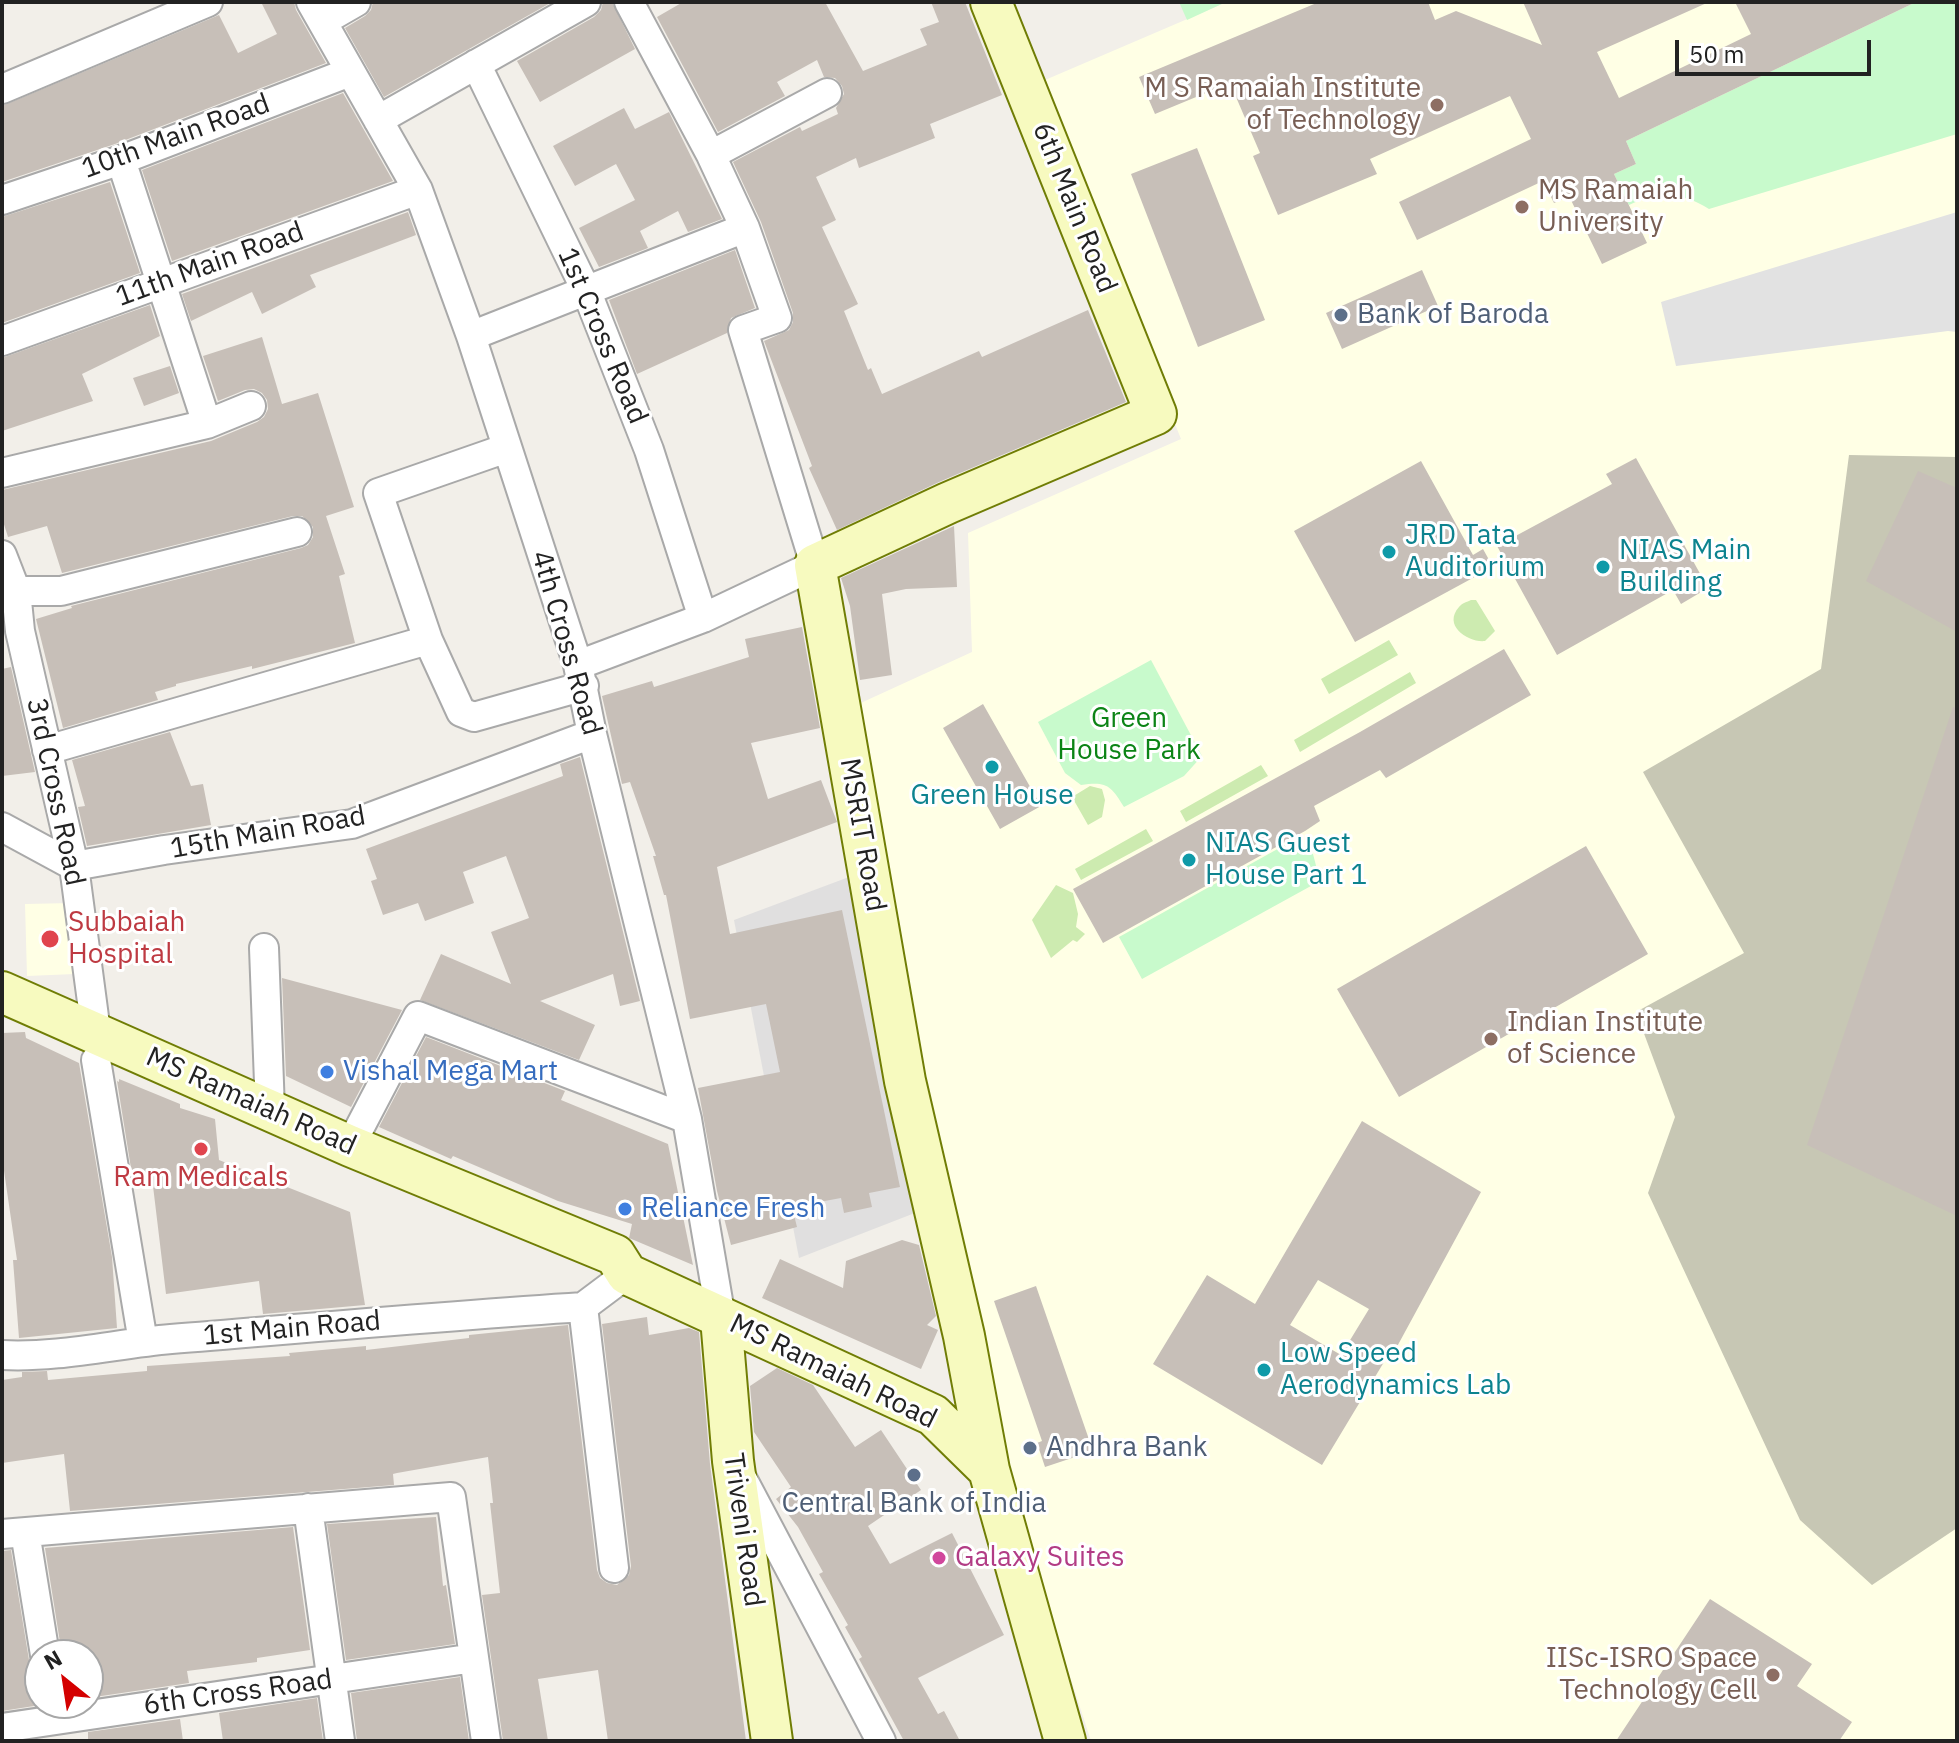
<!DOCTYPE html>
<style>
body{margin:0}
#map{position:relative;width:1959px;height:1743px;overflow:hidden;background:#f2efe9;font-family:"IBM Plex Sans",sans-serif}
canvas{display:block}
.frame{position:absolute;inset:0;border:4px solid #222;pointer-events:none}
.north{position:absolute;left:24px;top:1639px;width:80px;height:80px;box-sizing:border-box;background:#fff;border:2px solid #a7a7a7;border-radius:50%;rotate:330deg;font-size:22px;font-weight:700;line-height:32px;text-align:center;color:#222}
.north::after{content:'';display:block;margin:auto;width:28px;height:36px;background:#d40000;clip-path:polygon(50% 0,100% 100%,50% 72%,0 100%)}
.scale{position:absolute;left:1675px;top:40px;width:196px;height:36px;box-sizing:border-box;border:4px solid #222;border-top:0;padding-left:10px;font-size:24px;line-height:28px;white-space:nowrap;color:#222;-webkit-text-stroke:6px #fff;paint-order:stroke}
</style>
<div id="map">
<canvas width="1959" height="1743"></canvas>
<div class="frame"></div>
<div class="north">N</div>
<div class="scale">50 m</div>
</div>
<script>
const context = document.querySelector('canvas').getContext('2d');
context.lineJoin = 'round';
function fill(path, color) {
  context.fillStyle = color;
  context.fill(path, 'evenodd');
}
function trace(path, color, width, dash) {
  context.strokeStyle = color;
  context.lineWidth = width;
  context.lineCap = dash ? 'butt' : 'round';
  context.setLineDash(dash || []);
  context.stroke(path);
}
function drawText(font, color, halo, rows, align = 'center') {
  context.font = font + ' "IBM Plex Sans",sans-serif';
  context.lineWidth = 6;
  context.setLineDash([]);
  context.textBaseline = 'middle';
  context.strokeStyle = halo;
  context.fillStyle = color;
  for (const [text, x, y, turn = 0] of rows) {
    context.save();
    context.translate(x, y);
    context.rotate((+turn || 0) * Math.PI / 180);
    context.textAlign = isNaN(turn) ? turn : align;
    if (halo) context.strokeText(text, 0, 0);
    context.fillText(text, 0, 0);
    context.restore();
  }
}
const residential = new Path2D(`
 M 849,877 L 920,1211 L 799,1258 L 734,920 Z`);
const education = new Path2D(`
 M 1227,2 L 1957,2 L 1957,1741 L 1091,1741 L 1009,1489 L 977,1351 L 852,707 L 972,652 L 968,533 L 1181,439 L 1038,83 Z
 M 73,903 L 75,974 L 27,976 L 25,904 Z`);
const construction = new Path2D(`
 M 1849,455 L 1957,457 L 1957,1528 L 1872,1585 L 1800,1520 L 1648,1193 L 1675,1117 L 1636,1012 L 1744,953 L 1643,772 L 1821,669 Z`);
const grass = new Path2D(`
 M 1471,600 L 1476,600 L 1495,631 L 1485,641 C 1469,643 1442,626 1459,607 C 1462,603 1467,602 1471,600 Z
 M 1389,640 L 1398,655 L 1329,694 L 1321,679 Z
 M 1410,672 L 1416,683 L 1300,752 L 1294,740 Z
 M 1261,765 L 1268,776 L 1186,822 L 1180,811 Z
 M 1090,786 L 1102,789 L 1105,800 L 1102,817 L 1088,825 L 1072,797 Z
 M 1146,829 L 1153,841 L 1081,880 L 1075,869 Z
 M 1056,885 L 1073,893 L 1078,914 L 1076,927 L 1085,934 L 1077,942 L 1073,940 L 1051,958 L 1032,920 Z`);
const park = new Path2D(`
 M 1179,2 L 1226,2 L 1187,20 Z
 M 1916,2 L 1957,2 L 1957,134 L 1709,209 C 1682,192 1658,191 1629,205 L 1614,174 L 1636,164 L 1626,141 Z
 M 1151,660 L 1202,756 L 1184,776 L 1124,807 C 1111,785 1106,781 1081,785 L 1065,773 L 1038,722 Z
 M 1292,841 L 1313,854 L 1320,881 L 1142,979 L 1119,937 Z`);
const parking = new Path2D(`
 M 1957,212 L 1957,332 L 1948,331 L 1676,366 L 1661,302 Z`);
const building = new Path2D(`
 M 261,2 L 294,2 L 296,10 L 326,63 L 115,144 L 2,182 L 2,106 L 219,15 L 238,53 L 277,34 Z
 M 373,2 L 552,2 L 384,97 L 345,28 L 365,16 L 371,10 Z
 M 603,2 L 612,2 L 635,49 L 540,102 L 517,61 L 594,17 L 601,10 Z
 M 683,2 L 825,2 L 863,71 L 927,45 L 920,29 L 939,22 L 931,2 L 965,2 L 1002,95 L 930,124 L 935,138 L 859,168 L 856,158 L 816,177 L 836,220 L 822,227 L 858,304 L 844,311 L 868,370 L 871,368 L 882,394 L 979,351 L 982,357 L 1088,310 L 1126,402 L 939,482 L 837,530 L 809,468 L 812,466 L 764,341 L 789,330 L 793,322 L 793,313 L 761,222 L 733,162 L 800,127 L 802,131 L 838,114 L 836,108 L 844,94 L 842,86 L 835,78 L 824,77 L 817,60 L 777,82 L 785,96 L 718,132 L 657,17 Z
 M 1319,2 L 1428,2 L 1435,20 L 1456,11 L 1542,45 L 1523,2 L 1709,2 L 1597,52 L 1619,98 L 1751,34 L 1735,2 L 1916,2 L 1626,141 L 1636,164 L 1614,174 L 1647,243 L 1602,264 L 1569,196 L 1554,203 L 1543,181 L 1417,240 L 1399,202 L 1531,139 L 1510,96 L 1370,159 L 1377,174 L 1278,215 L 1253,156 L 1260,153 L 1230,83 L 1155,114 L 1139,77 Z
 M 343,93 L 393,181 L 172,261 L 142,170 Z
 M 624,108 L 635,129 L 669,112 L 722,219 L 688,232 L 678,211 L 640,231 L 648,248 L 599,267 L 579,228 L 635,200 L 616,164 L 575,186 L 553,146 Z
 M 1197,148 L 1265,320 L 1198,347 L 1131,174 Z
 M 110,182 L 140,273 L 2,323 L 2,217 Z
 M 408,212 L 416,235 L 310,275 L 316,287 L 262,314 L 252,292 L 191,321 L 182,294 Z
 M 735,250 L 755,308 L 731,318 L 727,333 L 637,374 L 609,300 Z
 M 1422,270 L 1438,306 L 1342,349 L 1326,313 Z
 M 150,305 L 160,336 L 82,374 L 93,401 L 2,431 L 2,358 Z
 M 262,337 L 282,404 L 318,393 L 354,507 L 326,516 L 345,574 L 339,576 L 355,643 L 252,669 L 252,666 L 176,684 L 176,686 L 155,692 L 158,700 L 63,728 L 36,619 L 72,608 L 71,606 L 301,548 L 308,545 L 313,537 L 313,527 L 302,516 L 293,516 L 62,573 L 47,526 L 8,537 L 2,518 L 2,490 L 211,441 L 257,422 L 264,417 L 268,409 L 267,400 L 262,393 L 254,389 L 245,390 L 218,401 L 203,356 Z
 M 170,366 L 179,393 L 144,406 L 133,378 Z
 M 1636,458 L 1708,588 L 1681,604 L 1673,590 L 1557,655 L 1497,546 L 1612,484 L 1606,474 Z
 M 1421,461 L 1473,555 L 1483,549 L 1493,567 L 1355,642 L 1294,531 Z
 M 1918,471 L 1957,488 L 1957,632 L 1866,581 Z
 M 954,526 L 957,587 L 906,589 L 882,594 L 892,675 L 860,680 L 850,606 L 841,578 Z
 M 802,627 L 820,728 L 751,743 L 768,799 L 821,780 L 837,822 L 717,867 L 730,934 L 842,910 L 900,1187 L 869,1193 L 872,1207 L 844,1213 L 841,1198 L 792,1207 L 797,1227 L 731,1245 L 717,1191 L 698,1088 L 780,1072 L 766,1004 L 690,1019 L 666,895 L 664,895 L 653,856 L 656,856 L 630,782 L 622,784 L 602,696 L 652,681 L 654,687 L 749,657 L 745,639 Z
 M 1504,649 L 1531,695 L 1386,778 L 1380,770 L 1314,806 L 1320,821 L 1305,831 L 1103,943 L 1073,889 L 1360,732 Z
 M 11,667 L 35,772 L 2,776 L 2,669 Z
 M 983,704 L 1041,806 L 1000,829 L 943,728 Z
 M 1953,707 L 1957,708 L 1957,1216 L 1807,1145 Z
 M 170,732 L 191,786 L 203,784 L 211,825 L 87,846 L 78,807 L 85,806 L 72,760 Z
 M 580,757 L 640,1001 L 620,1006 L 613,974 L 540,1001 L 595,1025 L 579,1060 L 420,1000 L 441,954 L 511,984 L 491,932 L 529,918 L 506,856 L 463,872 L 474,903 L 425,921 L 418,903 L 383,915 L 371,881 L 377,879 L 366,849 L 563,776 L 560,764 Z
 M 1586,846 L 1648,954 L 1399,1097 L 1337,989 Z
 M 282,978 L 402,1010 L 351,1107 L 286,1076 Z
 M 25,1032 L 26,1038 L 79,1063 L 112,1257 L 117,1328 L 19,1338 L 13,1260 L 17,1260 L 2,1157 L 2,1033 Z
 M 426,1037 L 565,1091 L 561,1100 L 668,1144 L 693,1265 L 629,1238 L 632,1224 L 558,1201 L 453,1156 L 451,1159 L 379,1127 Z
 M 119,1079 L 180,1104 L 180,1108 L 215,1119 L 219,1160 L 350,1212 L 365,1305 L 263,1314 L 259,1281 L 166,1294 L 153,1186 L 134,1187 L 117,1081 L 119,1082 Z
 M 1362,1121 L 1481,1192 L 1393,1354 L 1390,1352 L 1322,1465 L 1153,1364 L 1207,1275 L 1255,1304 ZM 1318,1280 L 1369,1309 L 1341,1355 L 1290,1325 Z
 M 902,1240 L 919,1245 L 936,1316 L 927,1325 L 938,1330 L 921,1369 L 762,1298 L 780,1259 L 843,1288 L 846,1261 Z
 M 1036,1286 L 1093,1451 L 1045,1467 L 1037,1443 L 1042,1441 L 994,1301 Z
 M 647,1317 L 649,1335 L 689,1328 L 699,1332 L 710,1464 L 746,1741 L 608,1741 L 598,1670 L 538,1679 L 548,1741 L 503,1741 L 482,1595 L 500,1593 L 490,1503 L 493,1503 L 488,1457 L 397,1473 L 393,1474 L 394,1485 L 70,1511 L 64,1454 L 2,1463 L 2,1380 L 22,1377 L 22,1372 L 47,1371 L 48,1380 L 147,1371 L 147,1366 L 290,1356 L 289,1353 L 366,1346 L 366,1350 L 469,1338 L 469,1335 L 568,1325 L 597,1570 L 600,1578 L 607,1583 L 617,1585 L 629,1575 L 631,1566 L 602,1324 Z
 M 777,1368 L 813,1385 L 855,1447 L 881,1430 L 921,1490 L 868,1526 L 890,1564 L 952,1533 L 1004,1635 L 918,1678 L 938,1714 L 944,1711 L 960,1741 L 904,1741 L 859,1659 L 862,1657 L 845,1627 L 848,1625 L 819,1574 L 823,1572 L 798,1527 L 776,1499 L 791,1487 L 754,1432 L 750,1386 Z
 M 436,1517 L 443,1586 L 446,1585 L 455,1644 L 346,1660 L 327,1524 Z
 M 293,1527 L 310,1650 L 257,1658 L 257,1662 L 187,1671 L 189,1683 L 88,1698 L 88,1655 L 62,1655 L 45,1548 Z
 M 11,1550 L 29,1660 L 34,1706 L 2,1711 L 2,1551 Z
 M 1710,1599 L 1812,1664 L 1797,1686 L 1852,1722 L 1839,1741 L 1616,1741 Z
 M 460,1677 L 469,1741 L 357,1741 L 351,1693 Z
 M 317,1698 L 323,1741 L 223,1741 L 219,1713 Z
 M 180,1719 L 183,1741 L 88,1741 L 88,1732 Z`);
const street = new Path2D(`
 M 311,2 L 418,190 L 471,336 L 578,665 L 592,734 L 687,1119 L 721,1318
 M 323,21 L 356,2
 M 476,64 L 586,290 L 649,450 L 703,618
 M 2,89 L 208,2
 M 378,120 L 586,2
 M 711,155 L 827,93
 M 121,160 L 207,424
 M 2,200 L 121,160 L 350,72
 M 471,336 L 745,228
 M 2,341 L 418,190
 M 507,448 L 378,493 L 428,640 L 461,712 L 474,717 L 584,686
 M 2,473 L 207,424 L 251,406
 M 2,555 L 16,591 L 20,631 L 74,866 L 96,1032
 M 16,591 L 61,591 L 297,532
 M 578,665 L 703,618 L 815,565 L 743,330 L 777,318 L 745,228 L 711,155 L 629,2
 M 47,750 L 428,640
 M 2,827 L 74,866
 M 74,866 L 164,850 L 352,824 L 592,734
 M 264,948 L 270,1110
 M 96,1060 L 143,1342
 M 350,1146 L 418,1016 L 687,1119
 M 583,1307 L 614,1568
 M 583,1307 L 627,1274
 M 2,1355 C 58,1358 115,1344 171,1339 C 308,1328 446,1316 583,1307
 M 743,1480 L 881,1741
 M 308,1508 L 340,1741
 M 25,1532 L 45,1655
 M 2,1534 L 451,1497 L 486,1741
 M 2,1728 L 474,1658`);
const secondary = new Path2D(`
 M 991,2 L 1156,414 L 948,503 L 815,565 L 905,1081 L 964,1336 L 989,1470 L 1065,1741
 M 2,992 L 350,1146 L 615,1255 L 627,1274 L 933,1415 L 989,1470
 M 721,1318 L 733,1461 L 772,1741`);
const markers = [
 [1437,105,8,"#8d6e63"],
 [1522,207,8,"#8d6e63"],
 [1341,315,8,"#5c6f8a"],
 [1389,552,8,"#0f9aa8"],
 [1603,567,8,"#0f9aa8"],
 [992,767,8,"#0f9aa8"],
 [1189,860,8,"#0f9aa8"],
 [50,939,10,"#e0444e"],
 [1491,1039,8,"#8d6e63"],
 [327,1072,8,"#3f7fe0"],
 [201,1149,8,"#e0444e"],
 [625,1209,8,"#3f7fe0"],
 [1264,1370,8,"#0f9aa8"],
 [1030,1448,8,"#5c6f8a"],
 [914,1475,8,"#5c6f8a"],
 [939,1558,8,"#d1479c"],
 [1773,1675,8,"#8d6e63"]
];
const educationNames = [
 ["M S Ramaiah Institute",1421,89],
 ["of Technology",1421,121],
 ["MS Ramaiah",1538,191,"left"],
 ["University",1538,223,"left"],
 ["Indian Institute",1507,1023,"left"],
 ["of Science",1507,1055,"left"],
 ["IISc-ISRO Space",1757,1659],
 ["Technology Cell",1757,1691]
];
const streetNames = [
 ["10th Main Road",176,137,-20],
 ["6th Main Road",1074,208,68],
 ["11th Main Road",210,265,-20],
 ["1st Cross Road",602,336,67],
 ["4th Cross Road",566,643,74],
 ["3rd Cross Road",55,792,78],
 ["15th Main Road",268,833,-10],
 ["MSRIT Road",862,835,80],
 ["MS Ramaiah Road",251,1102,24],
 ["1st Main Road",292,1329,-5],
 ["MS Ramaiah Road",833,1372,26],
 ["Triveni Road",743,1530,82],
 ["6th Cross Road",238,1693,-8]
];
const serviceNames = [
 ["Bank of Baroda",1357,315],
 ["Andhra Bank",1046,1448],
 ["Central Bank of India",914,1504,"center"]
];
const cultureNames = [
 ["JRD Tata",1405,536],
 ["Auditorium",1405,568],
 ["NIAS Main",1619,551],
 ["Building",1619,583],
 ["Green House",992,796,"center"],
 ["NIAS Guest",1205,844],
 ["House Part 1",1205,876],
 ["Low Speed",1280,1354],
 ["Aerodynamics Lab",1280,1386]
];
const parkNames = [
 ["Green",1129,719],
 ["House Park",1129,751]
];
const healthNames = [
 ["Subbaiah",68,923],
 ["Hospital",68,955],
 ["Ram Medicals",201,1178,"center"]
];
const shopNames = [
 ["Vishal Mega Mart",343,1072],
 ["Reliance Fresh",641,1209]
];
const hotelNames = [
 ["Galaxy Suites",955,1558]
];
fill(residential, '#e0dfdf');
fill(education, '#ffffe5');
fill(construction, '#c7c7b4');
fill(grass, '#cdebb0');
fill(park, '#c8facc');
fill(parking, '#e2e2e2');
fill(building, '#c7bfb8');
trace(street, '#a9a9a9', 32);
trace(secondary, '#707d05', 44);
trace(street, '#fff', 28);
trace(secondary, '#f7fabf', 40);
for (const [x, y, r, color] of markers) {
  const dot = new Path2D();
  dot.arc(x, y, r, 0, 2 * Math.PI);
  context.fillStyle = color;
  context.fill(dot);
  trace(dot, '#fff', 3);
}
drawText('28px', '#785e54', '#fff', educationNames, 'right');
drawText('28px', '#222', '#fff', streetNames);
drawText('28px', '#4e5e75', '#fff', serviceNames, 'left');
drawText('28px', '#0d838f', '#fff', cultureNames, 'left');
drawText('28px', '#0c8416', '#fff', parkNames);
drawText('28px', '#be3a42', '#fff', healthNames, 'left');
drawText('28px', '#366cbe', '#fff', shopNames, 'left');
drawText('28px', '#b23c85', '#fff', hotelNames, 'left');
</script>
